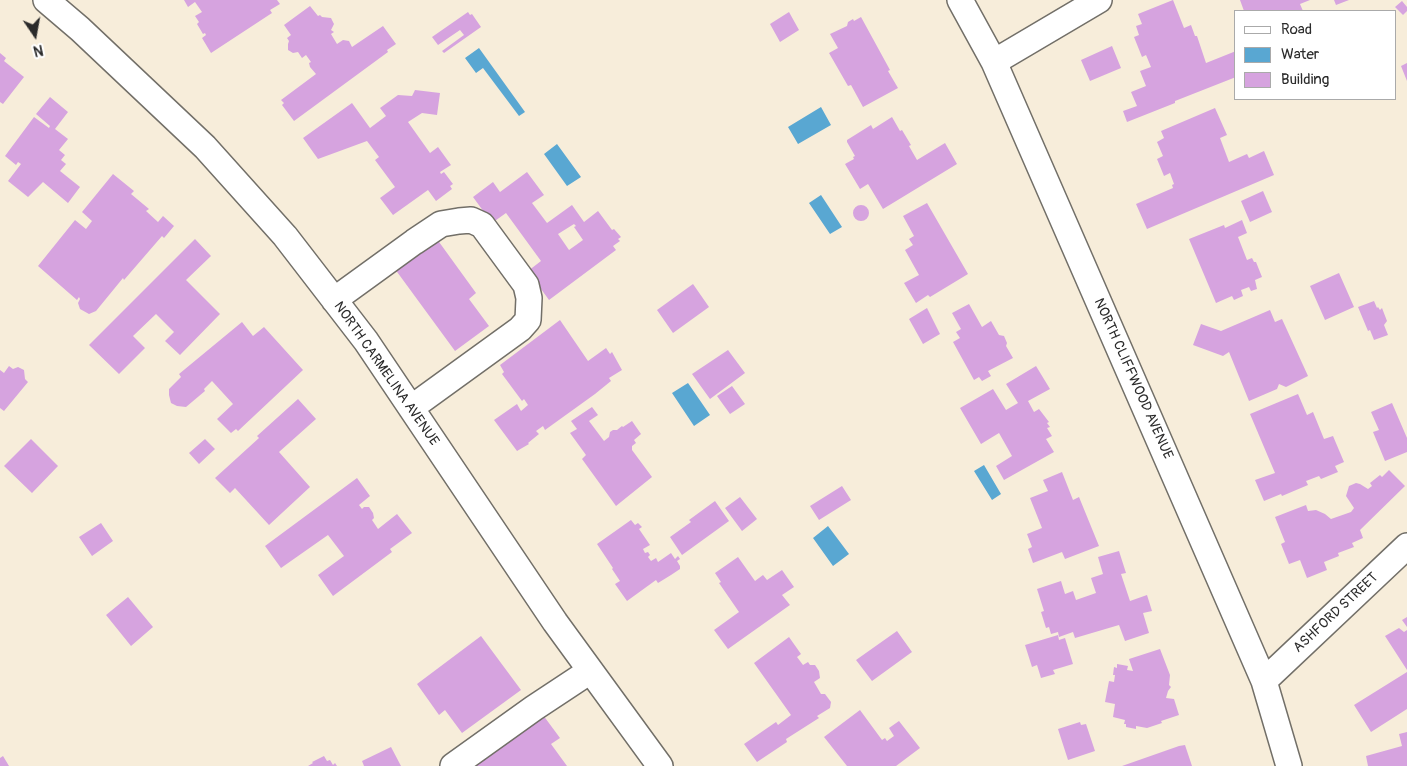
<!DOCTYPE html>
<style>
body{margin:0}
#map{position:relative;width:1407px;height:766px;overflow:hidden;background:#f7edda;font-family:Pangolin,sans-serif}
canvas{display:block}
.legend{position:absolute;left:1234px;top:10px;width:162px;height:90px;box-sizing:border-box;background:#fff;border:1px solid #aaa;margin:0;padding:6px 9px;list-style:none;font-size:15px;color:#2b2b2b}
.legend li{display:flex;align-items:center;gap:10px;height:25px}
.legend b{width:25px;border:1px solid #aaa}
.north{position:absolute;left:10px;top:10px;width:50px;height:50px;-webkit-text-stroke:4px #fff;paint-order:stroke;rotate:168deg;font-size:14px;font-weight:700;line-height:20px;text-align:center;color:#2b2b2b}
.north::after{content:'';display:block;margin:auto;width:18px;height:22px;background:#2b2b2b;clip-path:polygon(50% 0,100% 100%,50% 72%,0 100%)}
</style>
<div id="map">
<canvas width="1407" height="766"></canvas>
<ul class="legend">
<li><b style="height:6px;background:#fff"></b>Road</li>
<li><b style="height:14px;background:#59a7d2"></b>Water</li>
<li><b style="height:14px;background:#d6a3df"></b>Building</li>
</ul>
<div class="north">N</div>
</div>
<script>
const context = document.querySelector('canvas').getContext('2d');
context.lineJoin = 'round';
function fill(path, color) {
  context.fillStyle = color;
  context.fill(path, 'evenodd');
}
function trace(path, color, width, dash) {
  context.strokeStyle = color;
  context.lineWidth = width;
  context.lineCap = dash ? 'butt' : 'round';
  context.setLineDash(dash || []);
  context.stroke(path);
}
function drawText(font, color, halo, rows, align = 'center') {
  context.font = font + ' Pangolin,sans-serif';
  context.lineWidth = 4;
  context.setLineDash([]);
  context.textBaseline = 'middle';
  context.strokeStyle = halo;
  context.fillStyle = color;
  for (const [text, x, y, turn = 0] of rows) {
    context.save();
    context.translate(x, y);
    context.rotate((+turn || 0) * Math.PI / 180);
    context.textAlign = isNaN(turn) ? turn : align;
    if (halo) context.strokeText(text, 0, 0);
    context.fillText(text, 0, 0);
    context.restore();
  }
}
const water = new Path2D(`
 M 479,48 L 525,112 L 519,116 L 483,68 L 476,73 L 465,58 Z
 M 821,107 L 831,125 L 798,144 L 788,127 Z
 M 557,144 L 581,177 L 567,186 L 544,154 Z
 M 821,195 L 842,227 L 830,234 L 809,203 Z
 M 688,383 L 710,415 L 694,426 L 672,393 Z
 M 984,465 L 1001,494 L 992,500 L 974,471 Z
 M 828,526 L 849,554 L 833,566 L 813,538 Z`);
const building = new Path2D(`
 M 184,0 L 277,0 L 280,4 L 270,10 L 272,13 L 211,53 L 202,38 L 206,35 L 205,33 L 203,34 L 197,24 L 199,22 L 195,16 L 202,12 L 195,2 L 188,7 Z
 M 1173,0 L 1184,28 L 1191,25 L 1195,36 L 1197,36 L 1206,63 L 1236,51 L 1236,77 L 1175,101 L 1175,103 L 1127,122 L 1123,111 L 1137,106 L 1131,92 L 1146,86 L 1140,71 L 1151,67 L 1146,55 L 1142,57 L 1134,37 L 1139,35 L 1136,26 L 1142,24 L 1138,14 Z
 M 1240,0 L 1310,0 L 1300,4 L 1303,11 L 1244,11 Z
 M 1334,0 L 1349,0 L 1336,5 Z
 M 1402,1 L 1407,7 L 1407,11 L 1403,15 L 1395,7 Z
 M 310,6 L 318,16 L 320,15 L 322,17 L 331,18 L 334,24 L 331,30 L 334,32 L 331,34 L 337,44 L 343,40 L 349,41 L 352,47 L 383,26 L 396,44 L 387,50 L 388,52 L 294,121 L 282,105 L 284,103 L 281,100 L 316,74 L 310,67 L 309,63 L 311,62 L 306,55 L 302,58 L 298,52 L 293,53 L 288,50 L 288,44 L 289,41 L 287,38 L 291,35 L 284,25 Z
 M 468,12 L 470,15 L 472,14 L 481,27 L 444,53 L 442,51 L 464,35 L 460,30 L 438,45 L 432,37 Z
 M 789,12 L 799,30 L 780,42 L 770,24 Z
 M 861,17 L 890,70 L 888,71 L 898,88 L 863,107 L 851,85 L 848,86 L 829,53 L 838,48 L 830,34 L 847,26 L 848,22 L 853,19 L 854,21 Z
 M 1112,46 L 1121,68 L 1090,81 L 1081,60 Z
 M 0,53 L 6,58 L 4,61 L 24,77 L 3,104 L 0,102 Z
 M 1407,63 L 1407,81 L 1401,66 Z
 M 415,90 L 440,93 L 437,115 L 422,113 L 408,122 L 430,153 L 438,147 L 451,165 L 440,172 L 441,174 L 444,172 L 453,184 L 450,186 L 452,189 L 436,201 L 428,190 L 393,215 L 380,198 L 395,187 L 375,160 L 379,157 L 367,141 L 318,159 L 303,138 L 352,103 L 370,128 L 386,116 L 380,108 L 398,95 L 412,96 Z
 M 50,97 L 68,112 L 55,129 L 68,139 L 59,150 L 65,155 L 61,160 L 66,164 L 60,171 L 80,187 L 68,203 L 43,182 L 28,197 L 8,181 L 21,164 L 18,162 L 16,165 L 5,156 L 34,117 L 49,128 L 50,126 L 36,114 Z
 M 1215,108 L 1227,135 L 1220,138 L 1229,162 L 1247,154 L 1249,158 L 1264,151 L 1274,175 L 1147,229 L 1136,204 L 1173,188 L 1172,185 L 1174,184 L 1170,173 L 1164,176 L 1157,159 L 1163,156 L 1157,142 L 1164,138 L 1161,131 Z
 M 892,117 L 900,131 L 902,130 L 911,145 L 909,146 L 917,160 L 945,143 L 957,164 L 883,209 L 868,184 L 860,189 L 845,164 L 854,159 L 853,157 L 855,156 L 847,142 L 847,140 L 871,125 L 873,129 Z
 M 527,172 L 544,195 L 532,203 L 547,223 L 572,205 L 584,222 L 598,211 L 612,230 L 614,229 L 621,237 L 618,239 L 620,241 L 613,246 L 616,250 L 549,300 L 528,271 L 541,261 L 506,213 L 492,223 L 473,197 L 493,182 L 500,192 ZM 574,224 L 576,226 L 574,227 L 583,240 L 569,250 L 558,234 Z
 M 113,174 L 134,191 L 131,194 L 149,209 L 146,211 L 158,222 L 163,216 L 174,226 L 164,238 L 162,236 L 124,280 L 123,278 L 96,311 L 89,314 L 80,309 L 78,303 L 80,299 L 79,297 L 77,300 L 38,266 L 75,220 L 86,229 L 92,221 L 82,212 Z
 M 1263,191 L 1272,212 L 1250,222 L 1241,201 Z
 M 927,203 L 968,274 L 930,297 L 928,295 L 916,303 L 904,283 L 919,275 L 905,250 L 913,245 L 909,239 L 914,236 L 903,216 Z
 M853 213a8 8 0 1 1 16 0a8 8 0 1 1-16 0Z
 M 1242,220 L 1247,233 L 1238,237 L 1247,260 L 1252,258 L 1254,262 L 1256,262 L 1262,277 L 1255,280 L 1257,289 L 1251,291 L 1249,287 L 1241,290 L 1243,296 L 1234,300 L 1232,296 L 1216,303 L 1189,239 L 1224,225 L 1225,228 Z
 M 434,235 L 476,293 L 469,299 L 489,326 L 455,351 L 392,265 Z
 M 195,239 L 211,256 L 186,280 L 220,314 L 180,355 L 165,341 L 174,332 L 156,314 L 133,336 L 145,348 L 119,374 L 89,345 Z
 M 1339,273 L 1354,307 L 1325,320 L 1310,286 Z
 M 693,284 L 709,307 L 673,333 L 657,310 Z
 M 1374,301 L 1377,308 L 1378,307 L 1380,310 L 1382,308 L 1387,321 L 1384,325 L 1388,335 L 1374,340 L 1370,330 L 1368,331 L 1358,307 Z
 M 969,304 L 982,327 L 991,321 L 999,335 L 1004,336 L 1007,343 L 1006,346 L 1013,358 L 988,371 L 991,376 L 982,381 L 979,377 L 974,380 L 953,342 L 960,338 L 956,332 L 961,329 L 952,313 Z
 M 927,308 L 940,334 L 923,344 L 909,319 Z
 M 1270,310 L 1275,322 L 1282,319 L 1308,376 L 1286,387 L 1279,384 L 1277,389 L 1249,401 L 1229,352 L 1223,356 L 1193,345 L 1201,324 L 1221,331 Z
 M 560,320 L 588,361 L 606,348 L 610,354 L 612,352 L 622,370 L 609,378 L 611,381 L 595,394 L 545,430 L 543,426 L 536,431 L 539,434 L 528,443 L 529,444 L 517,451 L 494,420 L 517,404 L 521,411 L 528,405 L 524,399 L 522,401 L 502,374 L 504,372 L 500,365 Z
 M 242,322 L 253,336 L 264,327 L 303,370 L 238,431 L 236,429 L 231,433 L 217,419 L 233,404 L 212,381 L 204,389 L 205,391 L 186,407 L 177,406 L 171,403 L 169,395 L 169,389 L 181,377 L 179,374 Z
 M 728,350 L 745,373 L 710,399 L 692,374 Z
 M 9,366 L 13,369 L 18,367 L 24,370 L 25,379 L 28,382 L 4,411 L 0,408 L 0,370 L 4,373 Z
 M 1036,366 L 1050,389 L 1028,401 L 1034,412 L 1039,409 L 1049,422 L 1047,423 L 1050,427 L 1047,428 L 1052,436 L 1046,439 L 1054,452 L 1004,480 L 996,466 L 1012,456 L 999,433 L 981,444 L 960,408 L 993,389 L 1006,410 L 1018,403 L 1006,384 Z
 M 732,386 L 745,404 L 730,414 L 717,396 Z
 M 1298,394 L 1307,415 L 1313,412 L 1324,439 L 1333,436 L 1344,462 L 1335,466 L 1338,472 L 1321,479 L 1319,476 L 1306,481 L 1308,485 L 1282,496 L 1281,494 L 1264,501 L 1255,480 L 1275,473 L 1250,414 Z
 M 298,399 L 316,419 L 279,452 L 310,487 L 269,525 L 235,488 L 230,493 L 215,478 L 259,438 L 257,436 Z
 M 1392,403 L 1407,438 L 1407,452 L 1385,461 L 1373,432 L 1379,430 L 1371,412 Z
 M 592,407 L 598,415 L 589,421 L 604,441 L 609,437 L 610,432 L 613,430 L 617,430 L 622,426 L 623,427 L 632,421 L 641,434 L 634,440 L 636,443 L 632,446 L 632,450 L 652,477 L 616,506 L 582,459 L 586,455 L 570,433 L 577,429 L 571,421 Z
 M 31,439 L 58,466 L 32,493 L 4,466 Z
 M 205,439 L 215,449 L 199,464 L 189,453 Z
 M 1389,470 L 1405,486 L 1360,530 L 1363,538 L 1352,543 L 1354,547 L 1338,553 L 1339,556 L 1324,562 L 1327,570 L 1307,578 L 1300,560 L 1289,564 L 1281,544 L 1285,542 L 1275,517 L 1306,505 L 1308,511 L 1316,510 L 1325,514 L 1331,519 L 1351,512 L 1354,508 L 1346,496 L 1349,486 L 1356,483 L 1360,484 L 1368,489 L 1372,486 L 1370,483 L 1380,475 L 1382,477 Z
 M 1062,472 L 1073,500 L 1079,497 L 1099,546 L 1065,559 L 1062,552 L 1033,563 L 1028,549 L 1032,547 L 1027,534 L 1042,528 L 1030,498 L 1048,491 L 1043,480 Z
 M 357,478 L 370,496 L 359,505 L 362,509 L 364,507 L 369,507 L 373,513 L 374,518 L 372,520 L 378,529 L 397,514 L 412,533 L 390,549 L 392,552 L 333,596 L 318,575 L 344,556 L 328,535 L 281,568 L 265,546 Z
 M 842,486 L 851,500 L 819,520 L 810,506 Z
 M 740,497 L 757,519 L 742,531 L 725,508 Z
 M 715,501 L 729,521 L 682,555 L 670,537 L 691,522 L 689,520 Z
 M 631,520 L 635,525 L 638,523 L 642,527 L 639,529 L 650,545 L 643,549 L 645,553 L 648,552 L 650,555 L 648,557 L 651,561 L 656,558 L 658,562 L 671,553 L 675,559 L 678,556 L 680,559 L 677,561 L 680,566 L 680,569 L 671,575 L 658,583 L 656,580 L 627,601 L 615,584 L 620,581 L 612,569 L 613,568 L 597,544 Z
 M 101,523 L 113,541 L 92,556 L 79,537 Z
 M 1119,551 L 1126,573 L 1121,574 L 1130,601 L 1147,595 L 1152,611 L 1143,613 L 1149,633 L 1125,641 L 1119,625 L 1075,638 L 1073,632 L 1059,637 L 1058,632 L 1051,634 L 1049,627 L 1046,628 L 1041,612 L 1044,611 L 1037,589 L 1061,581 L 1065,594 L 1073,591 L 1076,600 L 1096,593 L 1091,578 L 1103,574 L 1098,557 Z
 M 738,557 L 755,581 L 763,575 L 767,580 L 782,570 L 794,587 L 782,595 L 790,605 L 728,649 L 714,630 L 739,612 L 719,583 L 721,582 L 715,573 Z
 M 128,597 L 153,627 L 131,646 L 106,615 Z
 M 1407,617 L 1407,627 L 1402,620 Z
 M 1399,628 L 1404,632 L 1407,630 L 1407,670 L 1385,636 Z
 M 897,631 L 912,652 L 872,681 L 856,660 Z
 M 1058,635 L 1059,640 L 1065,638 L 1073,664 L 1053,670 L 1055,674 L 1041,678 L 1037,665 L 1032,667 L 1025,645 Z
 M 481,636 L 521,690 L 462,733 L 445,710 L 439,715 L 417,684 Z
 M 789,637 L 801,654 L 797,657 L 803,665 L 808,662 L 810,665 L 815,665 L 819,671 L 820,678 L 814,682 L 821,694 L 825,694 L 831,702 L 830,708 L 817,716 L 819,718 L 786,739 L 787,742 L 757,762 L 744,744 L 776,722 L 778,725 L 791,715 L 754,663 Z
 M 1160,649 L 1170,675 L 1169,685 L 1171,687 L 1168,691 L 1166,698 L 1174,699 L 1179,715 L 1161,721 L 1162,723 L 1147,728 L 1136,726 L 1136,729 L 1126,727 L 1126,724 L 1124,724 L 1125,720 L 1113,717 L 1115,704 L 1105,702 L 1109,681 L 1114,682 L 1115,675 L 1113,675 L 1114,667 L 1117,668 L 1117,664 L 1128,666 L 1127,670 L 1133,671 L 1129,659 Z
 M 1407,672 L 1407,709 L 1371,732 L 1354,705 Z
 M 860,710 L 882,740 L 885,738 L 887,741 L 894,736 L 889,728 L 899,721 L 920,748 L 896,766 L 847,766 L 824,737 Z
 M 543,715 L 560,738 L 551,744 L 567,766 L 473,766 Z
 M 1080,722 L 1081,725 L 1086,724 L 1095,751 L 1068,760 L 1058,729 Z
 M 1407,732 L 1407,766 L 1368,766 L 1366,756 L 1402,746 L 1399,734 Z
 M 1185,745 L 1192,766 L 1122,766 L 1179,746 Z
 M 391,747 L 401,766 L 364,766 L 362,761 Z
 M 3,756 L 9,766 L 0,766 L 0,758 Z
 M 324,756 L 327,761 L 330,760 L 333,765 L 335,763 L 337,766 L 308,766 L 313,763 L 312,762 Z`);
const minor = new Path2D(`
 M 46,0 L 80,29 L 205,147 L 285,236 L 366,341 L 555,622 L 660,766
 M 960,0 L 994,62 L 1264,681 L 1289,766
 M 994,62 L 1099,0
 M 334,300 L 414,242 L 441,224 L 459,221 L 471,220 L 482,225 L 526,285 L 529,298 L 528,320 L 520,329 L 411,408
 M 1264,681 L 1407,546
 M 453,766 L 534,708 L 590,671`);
const streetNames = [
 ["NORTH CARMELINA AVENUE",386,374,55],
 ["NORTH CLIFFWOOD AVENUE",1133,379,66],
 ["ASHFORD STREET",1336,613,-43]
];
fill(water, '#59a7d2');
fill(building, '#d6a3df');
trace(minor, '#726f68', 28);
trace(minor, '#fff', 25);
drawText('14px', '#2b2b2b', '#fff', streetNames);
</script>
